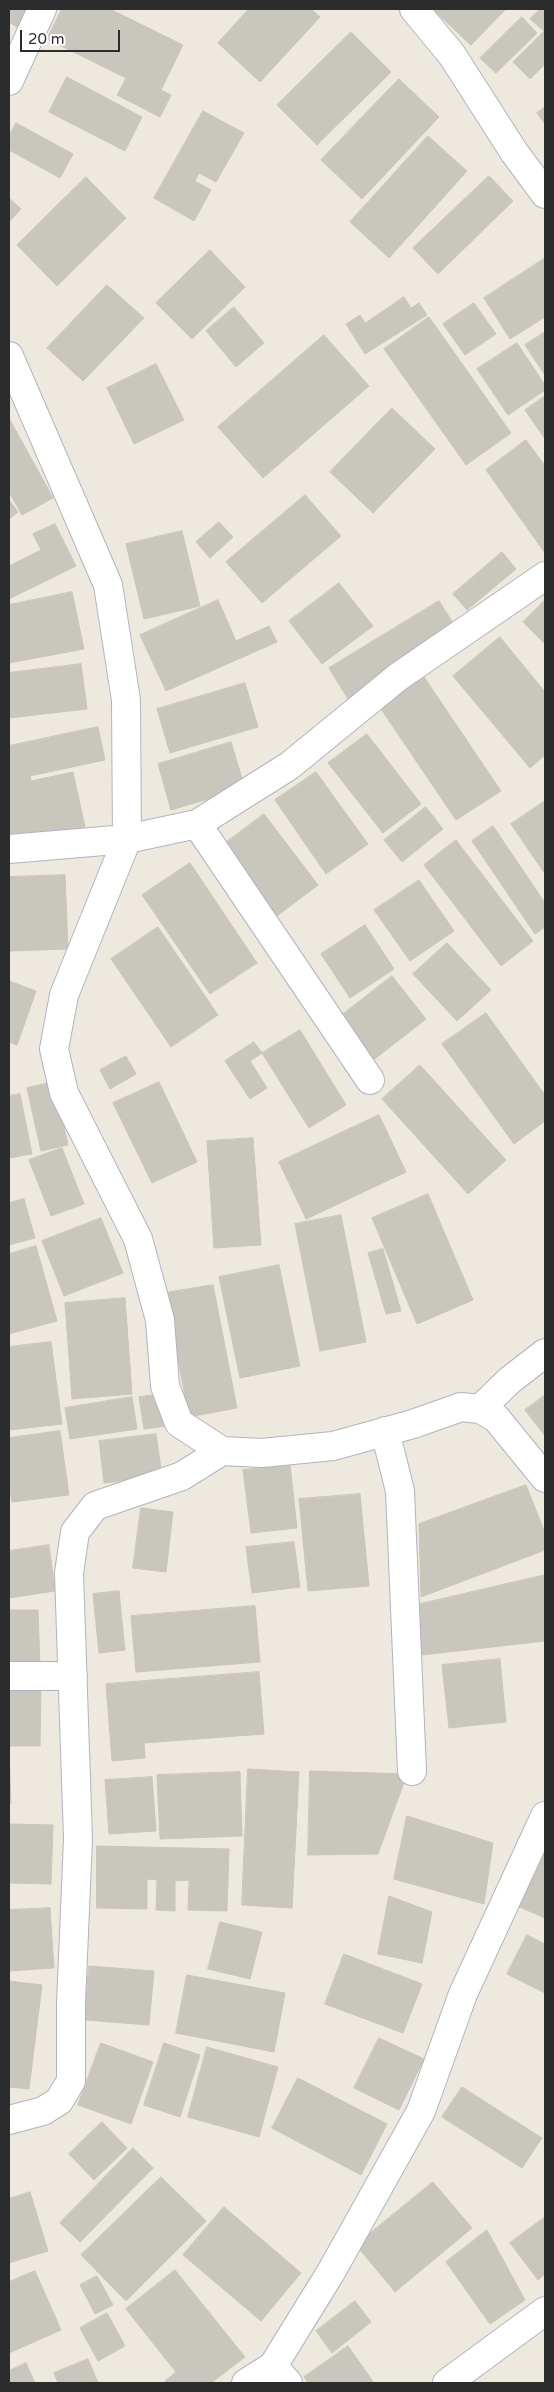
<!DOCTYPE html>
<style>
body{margin:0}
#map{position:relative;width:554px;height:2392px;overflow:hidden;background:#eee9de;font-family:"Varela Round",sans-serif}
canvas{display:block}
.frame{position:absolute;inset:0;border:10px solid #2c2c2c;pointer-events:none}
.scale{position:absolute;left:20px;top:30px;width:100px;height:22px;box-sizing:border-box;border:2px solid #2c2c2c;border-top:0;padding-left:6px;font-size:15px;line-height:18px;white-space:nowrap;color:#2c2c2c;-webkit-text-stroke:4px #fff;paint-order:stroke}
</style>
<div id="map">
<canvas width="554" height="2392"></canvas>
<div class="frame"></div>
<div class="scale">20 m</div>
</div>
<script>
const context = document.querySelector('canvas').getContext('2d');
context.lineJoin = 'round';
function fill(path, color) {
  context.fillStyle = color;
  context.fill(path, 'evenodd');
}
function trace(path, color, width, dash) {
  context.strokeStyle = color;
  context.lineWidth = width;
  context.lineCap = dash ? 'butt' : 'round';
  context.setLineDash(dash || []);
  context.stroke(path);
}
const building = new Path2D(`
 M 9,9 L 27,9 L 17,27 L 9,22 Z
 M 62,9 L 110,9 L 183,45 L 161,90 L 171,95 L 160,117 L 117,95 L 126,78 L 47,39 Z
 M 249,9 L 311,9 L 320,17 L 260,82 L 218,43 Z
 M 433,9 L 506,9 L 471,45 Z
 M 540,9 L 545,9 L 545,64 L 530,79 L 513,62 L 544,31 L 530,19 Z
 M 522,17 L 537,33 L 496,73 L 480,58 Z
 M 351,32 L 391,72 L 317,145 L 277,105 Z
 M 67,77 L 142,117 L 125,151 L 49,112 Z
 M 399,79 L 439,117 L 362,199 L 321,160 Z
 M 545,107 L 545,124 L 537,113 Z
 M 203,111 L 244,133 L 216,182 L 199,173 L 195,181 L 211,190 L 194,221 L 154,198 Z
 M 16,123 L 73,154 L 60,178 L 9,150 L 9,137 Z
 M 428,136 L 467,171 L 389,258 L 350,222 Z
 M 489,176 L 513,201 L 438,274 L 413,248 Z
 M 86,177 L 126,218 L 57,286 L 17,245 Z
 M 9,198 L 21,209 L 9,222 Z
 M 210,250 L 245,287 L 192,339 L 156,303 Z
 M 545,258 L 545,317 L 510,339 L 484,298 Z
 M 107,285 L 144,318 L 83,381 L 47,348 Z
 M 404,297 L 411,308 L 419,303 L 427,315 L 365,354 L 346,324 L 360,315 L 365,323 Z
 M 474,303 L 496,334 L 465,355 L 443,324 Z
 M 234,307 L 264,343 L 236,367 L 206,331 Z
 M 429,317 L 511,433 L 466,465 L 384,349 Z
 M 545,332 L 545,375 L 525,345 Z
 M 324,335 L 369,386 L 263,478 L 218,427 Z
 M 517,343 L 545,385 L 545,390 L 508,415 L 477,369 Z
 M 156,364 L 184,420 L 134,444 L 107,388 Z
 M 545,396 L 545,439 L 525,410 Z
 M 392,408 L 435,449 L 373,513 L 330,472 Z
 M 9,418 L 53,498 L 22,515 L 9,492 Z
 M 526,440 L 545,466 L 545,553 L 486,470 Z
 M 305,495 L 341,536 L 262,603 L 226,562 Z
 M 9,500 L 18,512 L 9,519 Z
 M 219,522 L 233,537 L 210,558 L 196,542 Z
 M 55,524 L 76,566 L 9,599 L 9,566 L 41,550 L 33,534 Z
 M 182,531 L 200,606 L 144,619 L 126,544 Z
 M 502,552 L 516,569 L 467,610 L 453,594 Z
 M 339,583 L 373,626 L 322,664 L 289,621 Z
 M 72,592 L 84,649 L 9,663 L 9,605 Z
 M 218,600 L 236,641 L 269,626 L 277,642 L 166,691 L 140,635 Z
 M 545,600 L 545,644 L 523,622 Z
 M 439,601 L 458,631 L 348,699 L 329,668 Z
 M 500,637 L 545,692 L 545,755 L 530,768 L 453,676 Z
 M 81,664 L 87,709 L 9,718 L 9,673 Z
 M 424,677 L 501,791 L 456,820 L 379,706 Z
 M 245,683 L 258,727 L 170,753 L 157,709 Z
 M 98,727 L 105,760 L 30,776 L 31,781 L 73,772 L 85,827 L 9,843 L 9,746 Z
 M 367,734 L 421,804 L 383,833 L 328,763 Z
 M 231,742 L 245,788 L 171,810 L 158,764 Z
 M 316,772 L 368,844 L 326,874 L 275,800 Z
 M 545,801 L 545,874 L 511,824 Z
 M 426,807 L 443,829 L 402,862 L 384,840 Z
 M 264,814 L 318,885 L 273,919 L 220,847 Z
 M 493,826 L 545,903 L 545,927 L 535,934 L 472,841 Z
 M 456,840 L 533,941 L 501,966 L 424,865 Z
 M 190,863 L 257,963 L 210,994 L 142,895 Z
 M 65,875 L 68,949 L 9,951 L 9,877 Z
 M 419,880 L 454,931 L 410,961 L 374,910 Z
 M 365,925 L 394,969 L 350,998 L 321,954 Z
 M 158,927 L 218,1015 L 171,1047 L 111,959 Z
 M 447,943 L 491,990 L 457,1021 L 413,974 Z
 M 392,976 L 426,1019 L 367,1065 L 333,1022 Z
 M 9,981 L 36,991 L 17,1045 L 9,1042 Z
 M 486,1013 L 545,1095 L 545,1121 L 514,1144 L 442,1044 Z
 M 300,1030 L 346,1105 L 309,1128 L 262,1053 Z
 M 254,1042 L 262,1053 L 250,1061 L 267,1088 L 250,1099 L 225,1061 Z
 M 126,1056 L 136,1074 L 110,1089 L 100,1070 Z
 M 420,1065 L 506,1160 L 468,1194 L 382,1099 Z
 M 54,1082 L 68,1145 L 41,1151 L 27,1088 Z
 M 159,1082 L 197,1162 L 152,1183 L 113,1103 Z
 M 20,1094 L 32,1154 L 9,1158 L 9,1096 Z
 M 379,1115 L 406,1172 L 306,1219 L 279,1162 Z
 M 253,1138 L 261,1245 L 214,1248 L 207,1141 Z
 M 62,1148 L 84,1204 L 51,1216 L 29,1160 Z
 M 428,1194 L 473,1300 L 417,1324 L 372,1218 Z
 M 24,1199 L 35,1238 L 9,1245 L 9,1203 Z
 M 341,1215 L 366,1342 L 320,1351 L 295,1224 Z
 M 101,1218 L 123,1273 L 64,1296 L 42,1241 Z
 M 36,1246 L 57,1321 L 9,1334 L 9,1254 Z
 M 383,1249 L 401,1311 L 386,1314 L 368,1253 Z
 M 279,1265 L 300,1366 L 240,1378 L 219,1277 Z
 M 213,1285 L 237,1408 L 189,1417 L 165,1293 Z
 M 125,1298 L 132,1394 L 72,1399 L 65,1303 Z
 M 51,1342 L 62,1424 L 9,1430 L 9,1347 Z
 M 163,1394 L 167,1426 L 144,1429 L 139,1397 Z
 M 545,1395 L 545,1436 L 525,1410 Z
 M 132,1397 L 137,1429 L 70,1439 L 65,1408 Z
 M 60,1431 L 69,1495 L 12,1502 L 9,1483 L 9,1438 Z
 M 156,1434 L 162,1476 L 104,1483 L 99,1441 Z
 M 290,1465 L 297,1528 L 251,1533 L 243,1470 Z
 M 526,1485 L 545,1533 L 545,1550 L 421,1597 L 419,1524 Z
 M 360,1494 L 369,1586 L 308,1591 L 299,1499 Z
 M 141,1508 L 173,1512 L 166,1572 L 133,1568 Z
 M 294,1542 L 300,1587 L 252,1593 L 246,1547 Z
 M 49,1545 L 55,1591 L 9,1598 L 9,1551 Z
 M 545,1575 L 545,1641 L 413,1656 L 412,1606 Z
 M 119,1591 L 125,1650 L 99,1653 L 93,1594 Z
 M 255,1606 L 260,1662 L 136,1672 L 131,1616 Z
 M 9,1610 L 38,1610 L 40,1667 L 9,1668 Z
 M 500,1659 L 506,1722 L 449,1728 L 442,1665 Z
 M 259,1672 L 264,1734 L 144,1743 L 145,1758 L 112,1761 L 106,1684 Z
 M 9,1686 L 41,1686 L 40,1746 L 9,1746 Z
 M 9,1749 L 11,1803 L 9,1803 Z
 M 248,1769 L 299,1772 L 292,1908 L 242,1905 Z
 M 310,1771 L 407,1774 L 378,1854 L 308,1855 Z
 M 240,1772 L 242,1836 L 160,1839 L 157,1775 Z
 M 152,1777 L 156,1831 L 109,1834 L 105,1780 Z
 M 407,1816 L 493,1843 L 484,1904 L 394,1879 Z
 M 9,1824 L 53,1825 L 51,1884 L 9,1883 Z
 M 97,1846 L 229,1849 L 227,1911 L 188,1910 L 189,1880 L 175,1881 L 175,1911 L 156,1910 L 157,1880 L 147,1879 L 147,1909 L 97,1908 Z
 M 538,1851 L 545,1854 L 545,1918 L 515,1905 Z
 M 389,1896 L 432,1912 L 422,1963 L 378,1954 Z
 M 50,1908 L 54,1968 L 9,1971 L 9,1910 Z
 M 220,1922 L 262,1932 L 250,1979 L 208,1969 Z
 M 527,1935 L 545,1944 L 545,1993 L 507,1974 Z
 M 344,1954 L 422,1984 L 403,2033 L 325,2004 Z
 M 89,1966 L 154,1971 L 149,2025 L 85,2020 Z
 M 187,1975 L 285,1993 L 274,2052 L 176,2033 Z
 M 9,1981 L 42,1985 L 29,2089 L 9,2087 Z
 M 379,2038 L 424,2059 L 399,2110 L 354,2088 Z
 M 101,2043 L 153,2062 L 131,2124 L 78,2105 Z
 M 164,2043 L 200,2055 L 180,2117 L 144,2105 Z
 M 207,2047 L 278,2067 L 259,2137 L 188,2117 Z
 M 298,2078 L 387,2124 L 361,2175 L 272,2128 Z
 M 462,2087 L 542,2138 L 522,2168 L 442,2117 Z
 M 102,2122 L 127,2148 L 94,2180 L 69,2154 Z
 M 133,2148 L 153,2168 L 80,2242 L 60,2223 Z
 M 161,2177 L 206,2221 L 126,2301 L 81,2255 Z
 M 433,2182 L 472,2228 L 395,2292 L 356,2245 Z
 M 30,2192 L 48,2251 L 9,2263 L 9,2199 Z
 M 224,2207 L 301,2273 L 261,2321 L 183,2255 Z
 M 545,2217 L 545,2274 L 538,2280 L 510,2243 Z
 M 487,2230 L 525,2300 L 490,2324 L 446,2262 Z
 M 175,2270 L 245,2357 L 211,2383 L 167,2383 L 165,2381 L 176,2372 L 126,2309 Z
 M 35,2271 L 61,2330 L 9,2353 L 9,2282 Z
 M 97,2276 L 113,2305 L 95,2314 L 80,2285 Z
 M 355,2301 L 371,2322 L 332,2353 L 316,2331 Z
 M 107,2313 L 125,2346 L 98,2361 L 80,2328 Z
 M 348,2346 L 374,2383 L 308,2383 L 304,2377 Z
 M 88,2359 L 98,2383 L 58,2383 L 54,2373 Z
 M 26,2363 L 35,2383 L 9,2383 L 9,2371 Z`);
const minor = new Path2D(`
 M 414,9 L 452,55 L 514,152 L 545,194
 M 9,81 L 42,9
 M 9,356 L 108,585 L 126,700 L 127,839 L 64,995 L 54,1049 L 64,1093 L 138,1239 L 160,1320 L 165,1386 L 179,1423 L 222,1451 L 262,1453 L 333,1446 L 413,1424 L 461,1407 L 480,1409 L 496,1418 L 545,1478
 M 197,824 L 370,1080
 M 9,849 L 127,839 L 197,824 L 289,766 L 398,677 L 545,576
 M 480,1409 L 510,1380 L 545,1353
 M 385,1431 L 400,1491 L 412,1771
 M 9,1676 L 73,1676
 M 9,2120 L 43,2111 L 59,2101 L 71,2081 L 71,2003 L 78,1839 L 69,1573 L 75,1532 L 95,1506 L 182,1476 L 222,1451
 M 273,2366 L 288,2383
 M 246,2383 L 273,2366 L 331,2272 L 421,2111 L 463,1994 L 545,1816
 M 447,2383 L 545,2311`);
fill(building, '#c9c7bd');
trace(building, '#cac5b7', 1);
trace(minor, '#b2b3c0', 30);
trace(minor, '#fff', 28);
</script>
